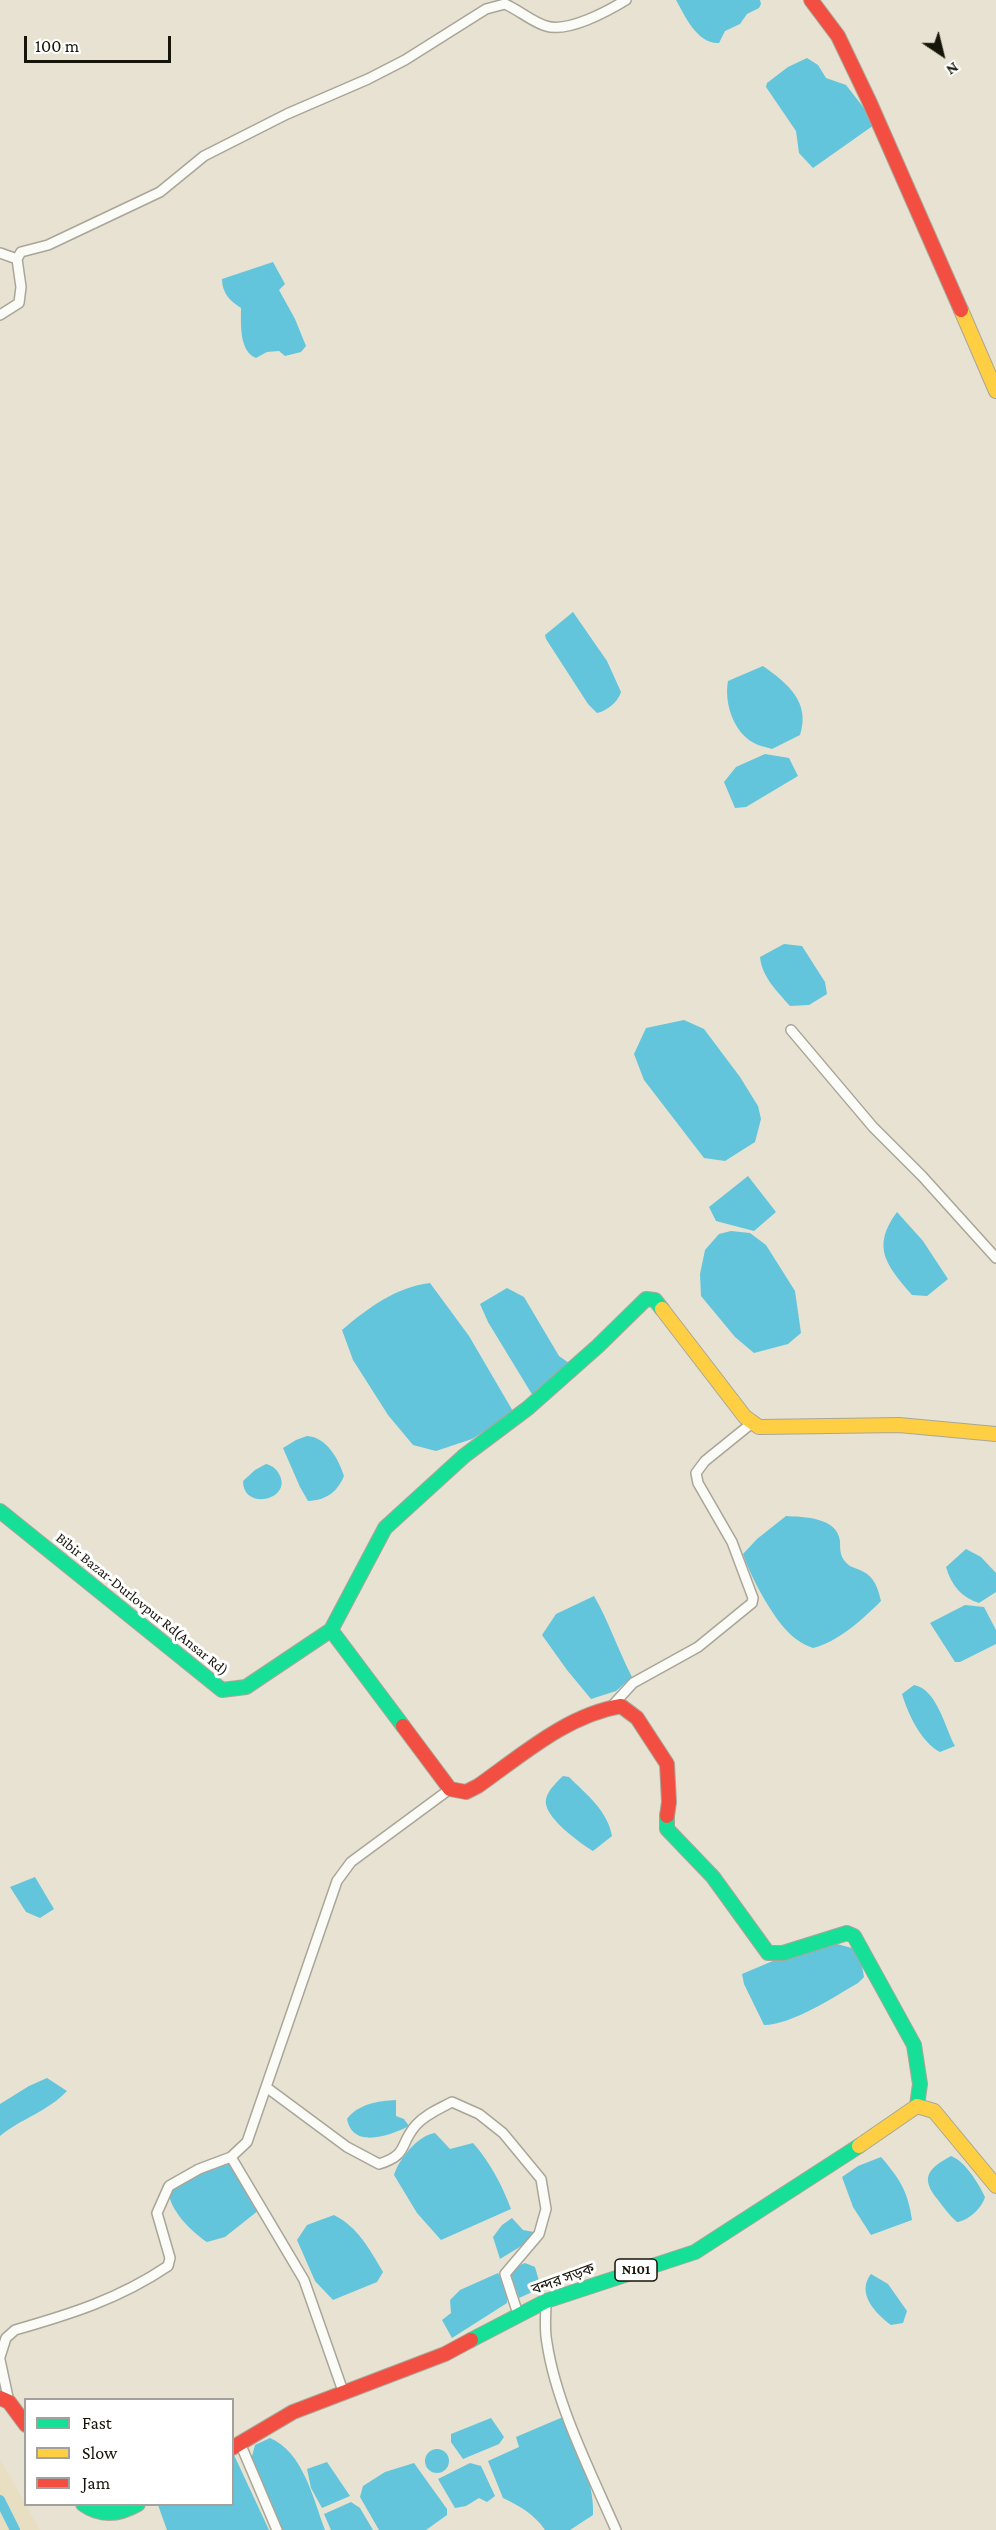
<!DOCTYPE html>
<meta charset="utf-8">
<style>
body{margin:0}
#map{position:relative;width:996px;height:2530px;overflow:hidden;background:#e7e2d1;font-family:"Crimson Pro",serif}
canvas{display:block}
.legend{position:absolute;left:24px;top:2398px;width:210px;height:108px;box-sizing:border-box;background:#fff;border:2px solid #a2a19d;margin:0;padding:8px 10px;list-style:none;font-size:18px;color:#171409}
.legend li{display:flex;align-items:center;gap:12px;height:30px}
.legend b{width:30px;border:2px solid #a2a19d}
.north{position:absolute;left:912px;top:24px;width:60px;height:60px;-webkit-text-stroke:4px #fff;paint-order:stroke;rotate:145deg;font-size:16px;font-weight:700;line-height:24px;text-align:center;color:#171409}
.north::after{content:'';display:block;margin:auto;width:21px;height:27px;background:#171409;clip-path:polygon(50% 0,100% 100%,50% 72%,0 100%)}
.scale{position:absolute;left:24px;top:36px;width:147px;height:27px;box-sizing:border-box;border:3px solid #171409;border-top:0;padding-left:8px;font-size:18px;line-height:21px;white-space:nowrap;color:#171409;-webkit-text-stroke:4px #fff;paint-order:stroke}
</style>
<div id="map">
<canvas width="996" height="2530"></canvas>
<ul class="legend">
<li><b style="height:8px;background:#16e098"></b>Fast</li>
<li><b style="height:8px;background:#ffcf43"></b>Slow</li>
<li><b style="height:8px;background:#f24e42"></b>Jam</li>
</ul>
<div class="north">N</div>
<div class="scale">100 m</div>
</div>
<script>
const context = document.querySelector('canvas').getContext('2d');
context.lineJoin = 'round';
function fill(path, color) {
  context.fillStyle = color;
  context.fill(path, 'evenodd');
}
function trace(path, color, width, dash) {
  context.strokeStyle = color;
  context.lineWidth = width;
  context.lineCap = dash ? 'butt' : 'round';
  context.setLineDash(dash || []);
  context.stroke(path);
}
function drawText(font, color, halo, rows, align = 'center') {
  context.font = font + ' "Crimson Pro","Noto Sans Bengali",serif';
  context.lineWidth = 6;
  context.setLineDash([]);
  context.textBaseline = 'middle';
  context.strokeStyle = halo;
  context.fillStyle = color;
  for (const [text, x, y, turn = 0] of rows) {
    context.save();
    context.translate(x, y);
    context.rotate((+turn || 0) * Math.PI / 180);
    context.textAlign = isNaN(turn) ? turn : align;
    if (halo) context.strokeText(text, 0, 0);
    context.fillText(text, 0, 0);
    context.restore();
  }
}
const built = new Path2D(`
 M 0,2459 L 40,2530 L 0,2530 Z`);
const water = new Path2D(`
 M 676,0 L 760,0 L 761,4 L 759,8 L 747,14 L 740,24 L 725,31 L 719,43 C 697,44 685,16 676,0 Z
 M 807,58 L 818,65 L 826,78 L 846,85 L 874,121 L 874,125 L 813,168 L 799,153 L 796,131 L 766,87 L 767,83 L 788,67 Z
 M 273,262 L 285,284 L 279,290 L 295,319 L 306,346 L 301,352 L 285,356 L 279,351 L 267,352 L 256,358 C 239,351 241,324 241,308 C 230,301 222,293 222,279 Z
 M 573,612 L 607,661 L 621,692 C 618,702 607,711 597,713 L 588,704 L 546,639 L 545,635 Z
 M 763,666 C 787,683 811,702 800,735 L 772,749 C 767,747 759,746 754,743 C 733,732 724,702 728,681 Z
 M 765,754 L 789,758 L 798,776 L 746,807 L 735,808 L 724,782 L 736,767 Z
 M 784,944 L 802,946 L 825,982 L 827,994 L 809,1005 L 790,1006 C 777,991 762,977 760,957 Z
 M 684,1020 L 704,1029 L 740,1077 L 758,1106 L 761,1119 L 755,1142 L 725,1161 L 704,1158 L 644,1080 L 634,1054 L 646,1028 Z
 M 748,1176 L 776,1212 L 754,1231 L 716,1221 L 709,1207 Z
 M 897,1212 L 923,1241 L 948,1279 L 927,1296 L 912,1295 C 886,1265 871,1247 897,1212 Z
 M 731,1231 L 750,1233 L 766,1245 L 795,1291 L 801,1333 L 788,1344 L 754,1353 L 735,1337 L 701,1296 L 700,1274 L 705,1250 L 719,1234 Z
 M 430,1283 L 469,1336 L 514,1413 L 472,1439 L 436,1451 L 413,1445 L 388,1415 L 353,1360 L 342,1330 C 368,1308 396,1287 430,1283 Z
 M 507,1288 L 524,1297 L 559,1356 L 569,1363 L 533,1396 L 488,1322 L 480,1304 Z
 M 307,1436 C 327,1437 339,1460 344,1476 C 337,1492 327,1500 308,1501 L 300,1487 L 283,1448 L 296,1440 Z
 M 266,1464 C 273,1466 277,1469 280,1476 C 291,1500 243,1511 243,1481 L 255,1470 Z
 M 786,1516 C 804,1517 837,1517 840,1541 C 840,1551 840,1559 850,1566 C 853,1568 859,1569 862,1571 C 875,1577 878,1589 881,1601 C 863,1619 838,1642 813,1648 C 807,1646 801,1643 796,1639 C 776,1625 751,1578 743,1554 L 757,1539 Z
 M 966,1549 L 981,1557 L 996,1573 L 996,1592 L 979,1603 C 962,1598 951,1585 946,1567 Z
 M 594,1596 C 609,1622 618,1650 632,1677 L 616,1691 L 591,1699 L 567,1670 L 542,1635 L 556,1614 Z
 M 965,1605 L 984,1607 L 996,1630 L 996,1644 L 960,1662 L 955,1662 L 930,1623 Z
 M 914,1685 C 937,1689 945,1728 955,1746 L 940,1752 C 921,1742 908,1714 902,1694 Z
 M 563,1776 L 569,1777 C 586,1794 608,1811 612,1836 L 593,1851 C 580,1843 542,1816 546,1799 C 548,1790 557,1782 563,1776 Z
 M 35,1877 L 54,1909 L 40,1918 L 26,1912 L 10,1887 Z
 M 837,1944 L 852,1948 L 861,1960 L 864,1977 L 858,1983 C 834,1997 791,2025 764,2025 L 744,1984 L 742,1974 L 794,1952 Z
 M 47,2078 L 67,2091 C 47,2112 22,2118 0,2136 L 0,2104 L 29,2086 Z
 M 396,2100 L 396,2116 L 404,2119 L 409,2126 C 391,2135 353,2150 347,2119 C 358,2104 378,2101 396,2100 Z
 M 435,2133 L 450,2149 L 473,2143 C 490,2162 502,2185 511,2209 L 441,2240 L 417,2213 L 394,2175 C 399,2159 418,2135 435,2133 Z
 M 951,2156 C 965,2161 979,2184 985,2197 C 982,2208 968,2221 957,2222 C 950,2216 944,2208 938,2200 C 919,2177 929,2168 951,2156 Z
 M 881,2157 C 899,2178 908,2191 912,2220 L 871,2235 L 853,2207 L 842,2177 L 858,2166 Z
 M 229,2163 L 259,2210 L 225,2237 L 207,2242 C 193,2233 169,2210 169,2192 L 188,2176 Z
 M 334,2215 C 358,2227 370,2250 383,2272 L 377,2282 L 333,2300 L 315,2281 L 297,2240 L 307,2225 Z
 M 512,2218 L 523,2230 L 534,2232 L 528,2242 L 500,2259 L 493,2237 L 502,2225 Z
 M 525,2263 L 535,2267 L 541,2288 L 519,2298 L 511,2275 L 515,2267 Z
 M 498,2273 L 507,2289 L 507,2303 L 452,2338 L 442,2320 L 451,2313 L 450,2300 L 460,2290 Z
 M 871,2274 L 888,2284 L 907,2311 L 903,2323 L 891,2325 C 875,2313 856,2293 871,2274 Z
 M 563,2417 C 576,2446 595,2482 593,2515 L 570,2530 L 545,2530 C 534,2514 520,2506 503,2498 L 488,2461 L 519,2447 L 516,2437 Z
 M 491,2418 L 504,2437 L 499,2444 L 463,2459 L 451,2442 L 451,2434 Z
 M 270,2438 C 303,2452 313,2498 325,2530 L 283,2530 L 251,2460 L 255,2445 Z
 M425 2461a12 12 0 1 1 24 0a12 12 0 1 1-24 0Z
 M 234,2455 L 269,2530 L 167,2530 L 158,2505 L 232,2504 Z
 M 327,2462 L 350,2496 L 322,2508 L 311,2488 L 307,2469 Z
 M 414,2463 L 447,2509 L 447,2515 L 426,2530 L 379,2530 L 360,2497 L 363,2486 L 385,2472 Z
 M 470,2463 L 481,2466 L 495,2496 L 487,2502 L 479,2498 L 466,2506 L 455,2508 L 438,2479 Z
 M 351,2502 L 360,2508 L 373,2530 L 331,2530 L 324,2514 Z`);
const canal = new Path2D(`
 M 0,2500 L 15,2530`);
const street = new Path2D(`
 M 0,253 L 17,259
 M 0,315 L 19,303 L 21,287 L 17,259 L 21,252 L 48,245 L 160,192 L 204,156 L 287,114 L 368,79 L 405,60 L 486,9 L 505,4 C 519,10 532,22 546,26 C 568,33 608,11 626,0
 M 791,1030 L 873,1127 L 922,1176 L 996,1258
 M 611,1707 L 633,1683 L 698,1647 L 752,1603 L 753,1598 L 732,1542 L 698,1483 L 696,1473 L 705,1461 L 752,1423
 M 266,2087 L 347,2147 L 379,2164 C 409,2155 399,2144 416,2125 C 426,2114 439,2109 452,2102 L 479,2114 L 503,2133 L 541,2179 L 546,2209 L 539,2234 L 505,2274 L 518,2314
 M 546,2301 C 546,2315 544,2329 547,2343 C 556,2404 591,2473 616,2530
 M 0,2357 L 6,2338 L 15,2330 C 71,2314 119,2299 168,2266 L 170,2258 L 157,2213 L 169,2186 L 199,2169 L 231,2157
 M 0,2360 L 9,2402
 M 344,2394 L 304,2280 L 231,2157 L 247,2142 L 337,1881 L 351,1862 L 450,1789
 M 240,2443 L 277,2530`);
const fast = new Path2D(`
 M 0,1511 L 222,1690 L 246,1687 L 331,1630 L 403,1726
 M 331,1630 L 385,1528 L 464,1456 L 528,1408 L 598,1346 L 646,1299 L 655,1300 L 662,1309
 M 667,1816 L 667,1829 L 713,1877 L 768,1953 L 783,1953 L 847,1933 L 854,1936 L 914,2045 L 920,2084 L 917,2106
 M 471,2340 L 546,2301 L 695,2252 L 859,2146
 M 83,2504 C 101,2517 119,2515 138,2504`);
const slow = new Path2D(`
 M 961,310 L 996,391
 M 662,1309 L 745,1417 L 759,1427 L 899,1425 L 996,1434
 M 859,2146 L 917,2106 L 934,2111 L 996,2186`);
const jam = new Path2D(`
 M 811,0 L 838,36 L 870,103 L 961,310
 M 403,1726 L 450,1789 L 466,1792 L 478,1786 C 522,1755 567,1715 621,1706 L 637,1718 L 667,1764 L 669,1802 L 667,1816
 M 0,2398 L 9,2402 L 26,2425
 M 232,2448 L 293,2412 L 445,2354 L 471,2340`);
const shields = [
 [636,2270,42]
];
const shieldNames = [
 ["N101",636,2270]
];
const streetNames = [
 ["Bibir Bazar-Durlovpur Rd(Ansar Rd)",142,1604,39],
 ["বন্দর সড়ক",563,2279,-20]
];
fill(built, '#e8dfc3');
fill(water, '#63c5db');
trace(canal, '#63c5db', 10);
trace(street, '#a9a698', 12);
trace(fast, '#a9a698', 16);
trace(slow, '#a9a698', 16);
trace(jam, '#a9a698', 16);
trace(street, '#fbfbf8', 9);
trace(fast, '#16e098', 14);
trace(slow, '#ffcf43', 14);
trace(jam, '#f24e42', 14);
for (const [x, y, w] of shields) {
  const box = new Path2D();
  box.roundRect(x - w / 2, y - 11, w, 22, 4.5);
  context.fillStyle = '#fff';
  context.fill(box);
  trace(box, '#171409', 1.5);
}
drawText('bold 14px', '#171409', null, shieldNames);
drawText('15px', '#171409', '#fff', streetNames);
</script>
